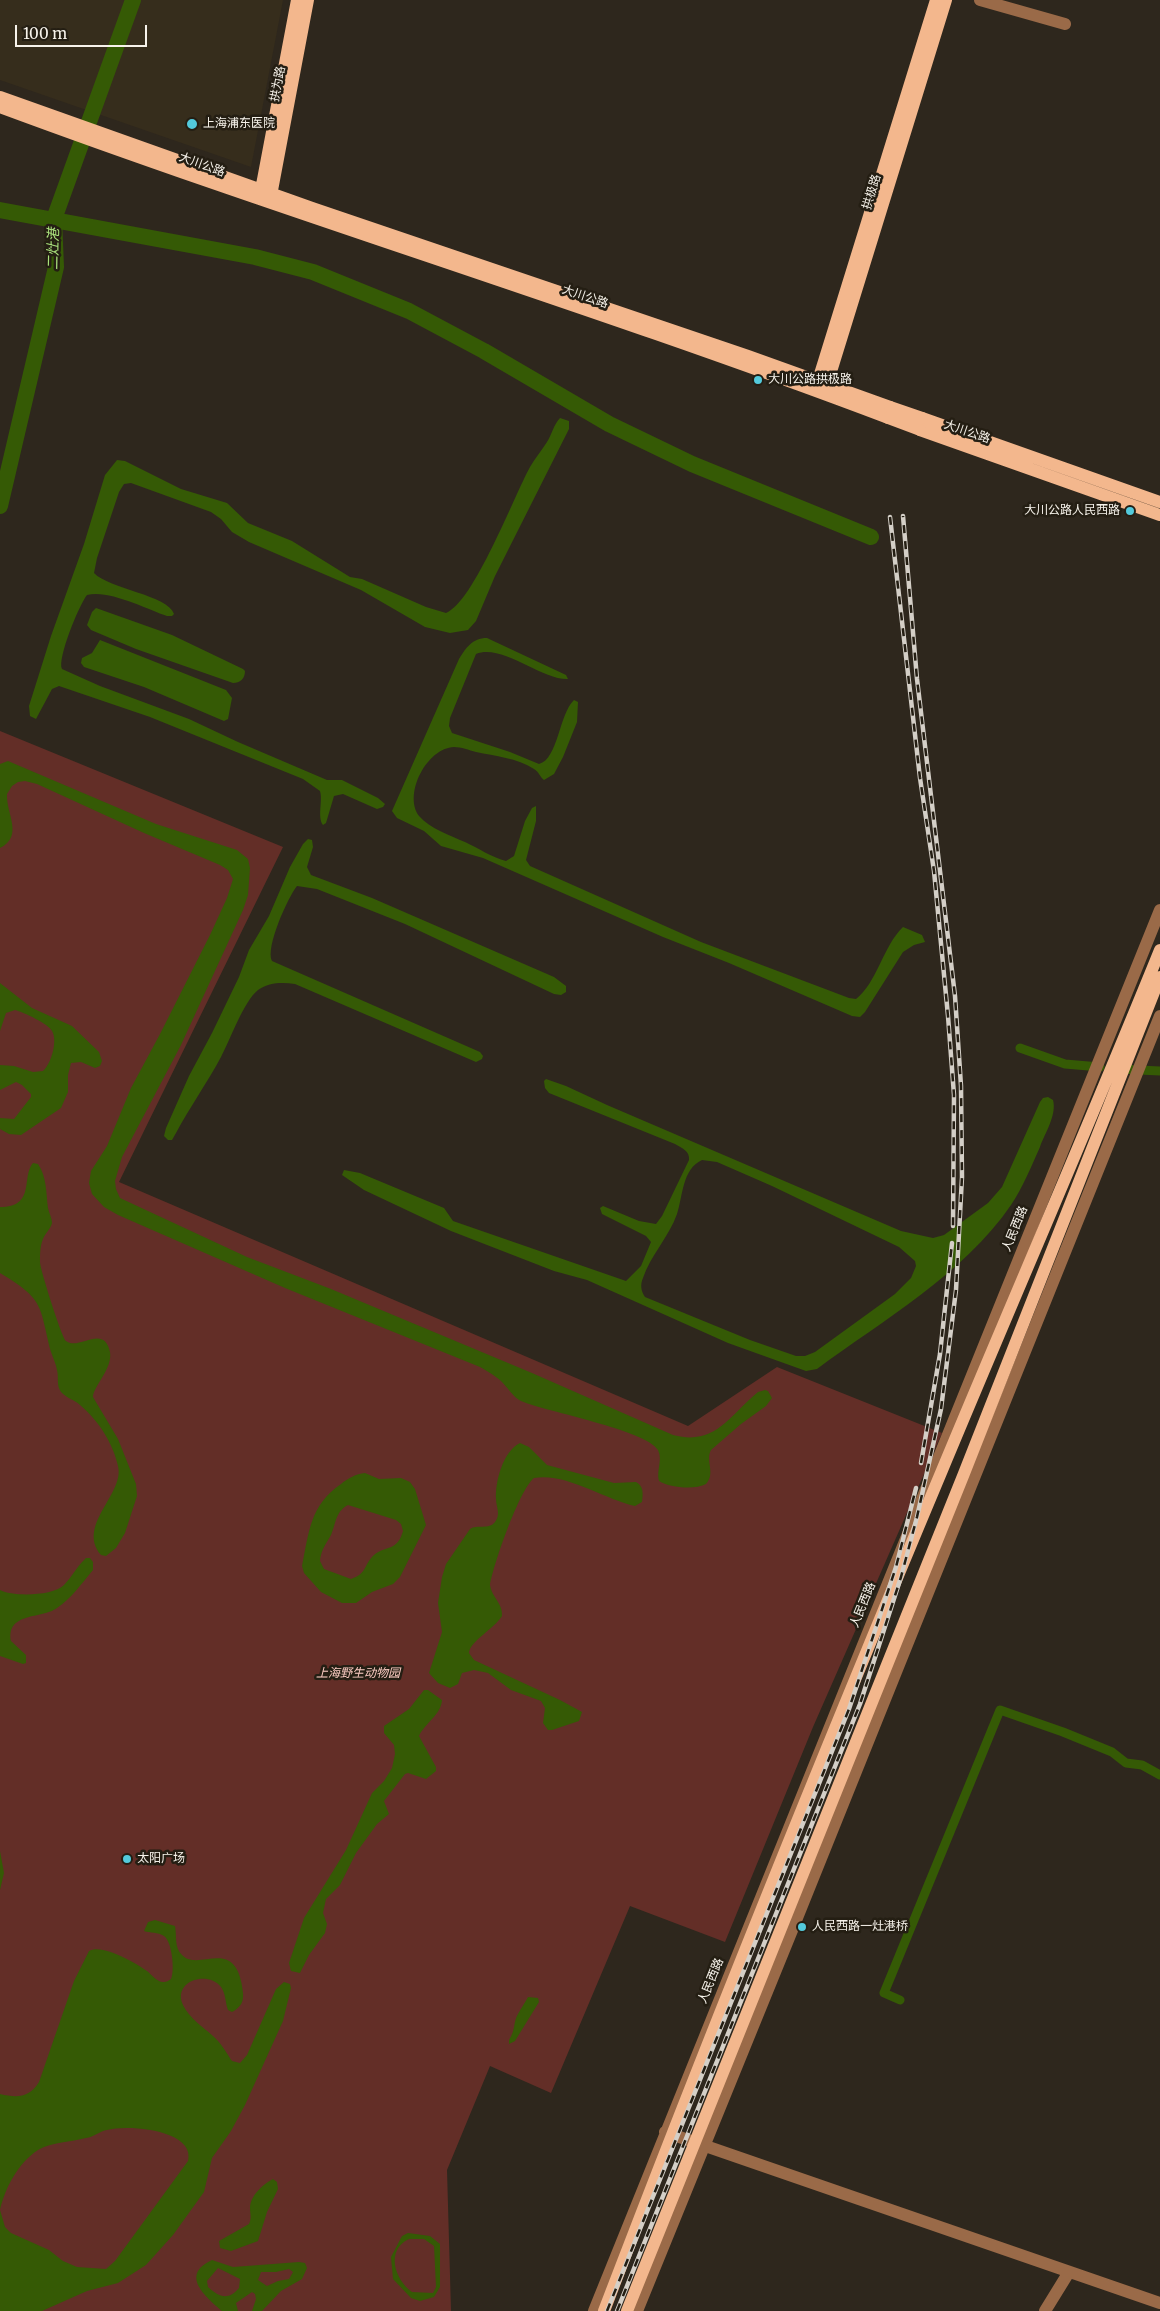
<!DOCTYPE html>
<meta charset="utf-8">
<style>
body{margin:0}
#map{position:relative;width:1160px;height:2311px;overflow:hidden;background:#2e271d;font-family:Merriweather,serif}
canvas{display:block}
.scale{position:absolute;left:15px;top:25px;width:132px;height:22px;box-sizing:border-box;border:2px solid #f7f3eb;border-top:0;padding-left:6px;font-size:15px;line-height:18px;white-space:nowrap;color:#f7f3eb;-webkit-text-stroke:4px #241e13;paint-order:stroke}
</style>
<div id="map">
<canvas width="1160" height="2311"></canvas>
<div class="scale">100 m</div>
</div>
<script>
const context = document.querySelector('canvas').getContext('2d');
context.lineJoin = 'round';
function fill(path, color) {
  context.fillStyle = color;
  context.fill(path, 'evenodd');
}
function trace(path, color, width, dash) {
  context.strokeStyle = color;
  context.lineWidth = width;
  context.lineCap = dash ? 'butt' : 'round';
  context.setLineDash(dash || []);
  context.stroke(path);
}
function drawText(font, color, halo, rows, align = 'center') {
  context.font = font + ' Merriweather,"Noto Sans SC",serif';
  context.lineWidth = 5;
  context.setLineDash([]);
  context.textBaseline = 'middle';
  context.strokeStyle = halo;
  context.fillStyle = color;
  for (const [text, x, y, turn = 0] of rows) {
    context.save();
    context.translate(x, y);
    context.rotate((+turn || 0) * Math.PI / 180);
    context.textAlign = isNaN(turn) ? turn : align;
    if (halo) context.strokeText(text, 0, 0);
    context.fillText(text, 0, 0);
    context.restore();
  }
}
const built = new Path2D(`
 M 0,0 L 283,0 L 251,167 L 0,80 Z`);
const green = new Path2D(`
 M 0,731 L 283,847 L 119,1182 L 688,1426 L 777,1367 L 942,1433 L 813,1727 L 725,1942 L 630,1906 L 551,2093 L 490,2066 L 447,2170 L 451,2311 L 0,2311 Z`);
const water = new Path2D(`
 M 560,418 L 569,421 L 569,429 L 495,576 L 476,621 L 468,630 L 450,633 L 425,627 L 361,590 L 249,542 L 232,532 L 221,519 L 211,512 L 131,483 L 124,484 L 119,492 L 97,558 L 94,573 C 109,589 168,595 174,614 L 172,616 L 167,616 C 147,609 108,589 87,595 C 79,605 57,659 62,669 L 100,686 L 189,719 L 238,742 L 327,780 L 342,780 L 378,798 L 385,804 L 383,807 L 377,809 L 343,794 L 334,796 L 326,823 L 323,825 C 317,817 323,801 320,791 L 303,779 L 150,717 L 59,686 L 52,689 L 36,719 L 30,716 L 29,706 L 51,636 L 84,544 L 105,475 L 117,460 L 125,461 L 181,489 L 227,503 L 248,523 L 292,541 L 350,577 L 362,579 L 426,607 L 446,613 C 474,602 514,496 530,467 C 535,458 542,450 547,442 C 552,434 554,424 560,418 Z
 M 96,608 L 172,635 L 243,669 L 245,671 C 245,679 240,683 233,683 L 136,649 L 91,630 L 87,625 L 92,612 Z
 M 487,638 L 566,675 L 568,679 C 541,680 502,643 476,654 L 450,718 L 449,726 L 452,733 L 510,752 L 539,764 C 558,759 559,714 574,700 L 578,702 L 577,722 L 563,757 L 554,774 L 544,780 C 540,777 539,772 534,769 C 517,758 495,756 476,752 C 469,750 461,747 454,747 C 427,748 403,794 419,816 C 429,828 451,836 465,842 C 478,848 493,858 506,861 L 514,856 L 525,821 L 532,808 L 536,806 L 536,821 L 526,860 L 530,866 L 701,942 L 849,998 L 856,999 C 877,983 883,946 903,927 L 922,935 L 925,942 L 914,945 L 903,952 L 865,1012 L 860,1017 L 852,1016 L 729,963 L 663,937 L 483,858 L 441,846 L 424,831 L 397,818 L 392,811 L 459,659 C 466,648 472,638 487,638 Z
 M 100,640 L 226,690 L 232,698 L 228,719 L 224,721 L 144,687 L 84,667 L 81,663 L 82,658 L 92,653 Z
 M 8,761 L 156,824 L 237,850 L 248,859 L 250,868 L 248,895 L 243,910 L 181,1045 L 122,1157 L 115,1181 L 116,1189 L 120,1198 L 247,1257 L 331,1289 L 532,1373 L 673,1435 C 715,1446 728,1417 758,1392 L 765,1390 L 768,1391 L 772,1398 L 766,1406 L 741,1424 L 711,1450 C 705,1461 716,1473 706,1484 C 695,1490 670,1488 659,1481 C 656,1471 663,1460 658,1450 C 646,1430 547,1412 521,1401 C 513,1397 508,1388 502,1382 C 496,1376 487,1371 480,1367 L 285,1288 L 118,1215 L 104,1207 L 92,1194 L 89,1183 L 91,1171 L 107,1146 L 131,1088 L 160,1034 L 210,935 L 227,898 L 233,879 L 228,870 L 220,865 L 144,833 L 37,784 L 25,781 L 18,782 L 12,786 L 7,794 C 6,814 24,836 0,848 L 0,764 Z
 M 308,839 L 312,840 L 313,847 L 307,867 L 311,875 L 372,898 L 554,977 L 566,986 L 566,992 L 561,995 L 554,994 L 405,924 L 317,889 L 297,886 C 288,897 265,948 272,961 L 480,1052 L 483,1056 L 482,1059 L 476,1062 L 295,984 C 283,982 269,982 258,990 C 244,1001 230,1040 221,1057 C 207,1083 190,1107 176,1133 L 172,1140 L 168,1140 L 164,1136 L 166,1128 L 189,1076 L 212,1033 L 239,977 L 249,950 L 269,916 L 290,867 L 303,844 Z
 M 0,983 L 32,1008 L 72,1026 L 99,1052 L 102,1061 L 100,1066 L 95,1068 L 81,1062 L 71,1063 L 68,1075 L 68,1092 L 61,1108 L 21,1135 L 9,1134 L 0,1129 L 0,1118 L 14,1119 L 31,1097 L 31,1094 L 22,1085 L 16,1082 L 0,1090 L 0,1065 L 14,1066 L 33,1072 L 43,1071 C 51,1064 58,1041 52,1031 C 49,1024 23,1012 15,1010 L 6,1013 L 0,1031 Z
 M 546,1079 L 566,1086 L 607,1105 L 901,1231 L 933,1238 L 944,1235 L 988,1203 L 1002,1187 L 1040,1102 L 1043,1098 L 1048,1097 L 1053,1100 C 1057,1115 1045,1133 1040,1147 C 1031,1167 1023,1187 1011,1205 C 964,1274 883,1320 817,1369 L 806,1371 L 728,1343 L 587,1280 L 554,1271 L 451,1231 L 364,1190 L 342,1175 L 344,1170 L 360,1173 L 444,1208 L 453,1221 L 626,1281 L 641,1266 L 651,1242 L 646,1236 L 602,1214 L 600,1208 L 603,1206 L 639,1221 L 656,1224 L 662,1216 L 689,1160 C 690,1151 682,1148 675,1144 L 549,1093 L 545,1088 L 544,1081 ZM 702,1160 L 717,1162 L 772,1186 L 899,1247 L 915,1261 L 916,1266 L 911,1278 L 895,1294 L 815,1352 L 805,1356 L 796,1356 L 750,1340 L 645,1297 C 641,1291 640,1285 643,1278 C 650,1256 669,1237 677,1214 C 683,1196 682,1169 702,1160 Z
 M 33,1163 L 38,1164 C 47,1177 46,1193 48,1208 C 49,1213 52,1218 52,1223 C 51,1228 45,1234 43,1239 C 40,1246 40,1255 40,1262 C 40,1269 62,1338 66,1341 C 79,1351 104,1323 110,1352 C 113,1368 93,1387 93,1397 L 118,1439 L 136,1484 L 137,1496 L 125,1533 L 116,1548 L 106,1556 L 101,1555 C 76,1525 125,1494 118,1466 C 113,1443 98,1420 80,1405 C 75,1400 66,1398 61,1392 C 56,1385 59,1378 57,1370 C 56,1364 53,1358 51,1352 C 39,1305 45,1300 0,1273 L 0,1207 C 36,1207 21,1177 33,1163 Z
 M 520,1443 L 529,1447 L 547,1465 L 614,1483 L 636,1482 C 644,1486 643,1494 642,1502 L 635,1506 C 604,1499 565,1472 534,1478 C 519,1490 493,1566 490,1585 C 492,1598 503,1603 502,1616 C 495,1628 469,1642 469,1653 L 474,1660 L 560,1700 L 582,1712 L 579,1721 L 552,1730 L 548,1730 L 543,1723 L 545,1708 L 541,1701 L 511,1690 L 488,1673 L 474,1670 L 462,1673 L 458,1684 L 450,1688 L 438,1683 L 429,1673 L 442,1632 L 438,1603 L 442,1577 L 446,1564 L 470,1529 C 477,1524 489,1530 495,1522 C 501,1514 496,1507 496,1499 C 495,1482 503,1451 520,1443 Z
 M 365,1473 L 379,1479 L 401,1478 L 410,1482 L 415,1489 L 426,1525 L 400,1577 L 393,1584 L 372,1592 L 356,1603 L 342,1603 L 321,1592 L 304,1573 L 302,1566 C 309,1532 310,1505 341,1484 C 348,1478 356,1474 365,1473 ZM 348,1505 L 396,1520 L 401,1524 L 403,1531 C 397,1552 386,1545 374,1555 C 363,1565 368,1573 351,1579 L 324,1569 L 320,1561 C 321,1550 326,1544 331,1535 C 336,1524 335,1512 348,1505 Z
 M 86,1558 L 90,1558 L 93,1562 L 93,1570 C 82,1583 71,1599 57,1608 C 42,1619 6,1612 11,1641 L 26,1655 L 26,1663 L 23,1664 L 0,1656 L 0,1590 C 13,1597 53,1596 64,1585 C 72,1577 77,1566 86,1558 Z
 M 424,1690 L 428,1690 L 442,1700 C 441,1715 425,1723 419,1736 L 436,1767 L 436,1771 L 426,1779 L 408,1773 L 405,1774 L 384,1801 L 389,1814 L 377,1824 L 356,1853 L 340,1885 L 326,1899 L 323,1913 L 327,1924 L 325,1933 L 309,1955 L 300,1973 L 291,1971 L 289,1963 L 304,1918 L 346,1850 L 372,1793 L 384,1781 L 392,1768 L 395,1754 L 394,1745 L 384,1733 L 384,1726 L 409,1709 Z
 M 0,1851 L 4,1873 L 0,1890 Z
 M 155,1920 L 175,1926 C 177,1937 174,1947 182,1955 C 199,1973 237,1933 243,1993 C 244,2002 240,2008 232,2012 L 228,2010 C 225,2002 226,1994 221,1987 C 208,1970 172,1981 183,2005 C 190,2019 202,2026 213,2036 C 221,2043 226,2052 232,2061 L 240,2063 L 247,2055 L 276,1989 L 284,1982 L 290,1984 L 291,1988 L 283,2021 L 245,2105 L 231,2131 L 212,2158 L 204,2192 L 173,2235 L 146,2265 L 118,2283 L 87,2291 L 42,2311 L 0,2311 L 0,2210 L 5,2227 L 11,2233 L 49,2250 L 63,2261 L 77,2267 L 106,2269 L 115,2261 L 188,2161 C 196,2130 128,2124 107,2130 C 100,2131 94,2137 86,2138 C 71,2142 52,2142 38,2150 C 18,2163 5,2188 0,2210 L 0,2094 C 17,2098 29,2098 39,2082 L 74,1981 L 89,1951 C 102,1943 136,1963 147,1971 C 152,1975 157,1982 163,1982 C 167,1982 168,1981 171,1979 C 175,1971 172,1941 164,1936 C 158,1932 150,1933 144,1931 L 148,1922 Z
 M 528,1997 L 538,1998 L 539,2002 L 515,2041 L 509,2044 L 509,2040 C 516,2029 513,2022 518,2014 C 521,2008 525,2003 528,1997 Z
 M 273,2179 L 277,2182 L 278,2189 L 267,2212 L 258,2241 L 231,2251 L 220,2248 L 219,2241 L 249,2224 C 252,2218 250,2214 250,2208 C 250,2196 263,2184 273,2179 Z
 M 408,2233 L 430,2236 L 440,2244 L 440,2287 L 434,2297 L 420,2301 L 411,2298 L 393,2279 L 391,2257 L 402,2236 ZM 409,2239 L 424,2239 L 434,2246 L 436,2287 L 433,2293 L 412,2292 C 395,2280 385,2250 409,2239 Z
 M 212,2260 L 233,2267 L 299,2262 L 305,2263 L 307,2268 L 302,2279 L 281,2291 L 262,2311 L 252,2311 L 256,2299 L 255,2294 L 252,2292 L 236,2303 L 238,2311 L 222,2311 C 206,2297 179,2275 212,2260 ZM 218,2268 L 240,2279 L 239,2288 C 228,2301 219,2297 208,2287 L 207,2281 ZM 289,2269 L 293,2272 L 289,2279 L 278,2281 L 267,2286 L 258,2280 L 261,2272 L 276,2272 Z`);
const canal = new Path2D(`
 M 1020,1048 L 1065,1064 L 1100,1067
 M 1118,1069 L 1160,1071
 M 900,2000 L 884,1993 L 1000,1710 L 1063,1732 L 1112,1752 L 1126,1763 L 1142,1765 L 1160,1775`);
const river = new Path2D(`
 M 0,210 L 255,257 L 313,272 L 409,311 L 484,351 L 609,424 L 692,464 L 871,537
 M 0,506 L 56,267 L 54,219 L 133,0`);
const minor = new Path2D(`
 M 980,0 L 1065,24
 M 665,2132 L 1160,2303
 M 594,2311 L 1160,910
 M 637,2311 L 795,1923 L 1160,1016
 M 1045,2311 L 1069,2272`);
const major = new Path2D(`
 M 0,97 L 312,208 L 748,356 L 890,407
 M 0,107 C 294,216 595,307 888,418
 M 261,190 L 297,0
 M 270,201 L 308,0
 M 816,387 L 936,0
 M 825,391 L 946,0
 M 922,418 L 1160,502
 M 920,430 L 1160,515
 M 604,2311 C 712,2028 826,1747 943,1468 C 1015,1295 1090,1123 1160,950
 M 627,2311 L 963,1476 L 1160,977`);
const rail = new Path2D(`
 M 890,517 L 920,778 L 934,871 L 948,1016 L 954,1095 L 953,1226
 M 921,1463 L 940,1354 L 952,1243
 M 607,2311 L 849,1709 L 896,1567 L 916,1488
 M 617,2311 L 860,1704 L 901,1577 L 917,1517 L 941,1409 L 956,1290 L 962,1177 L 961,1086 L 955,996 L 917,679 L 903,516`);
const majorBridge = new Path2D(`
 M 890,407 L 922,418
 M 888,418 L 920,430`);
const markers = [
 [192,124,6,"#53cadc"],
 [758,380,5,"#53cadc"],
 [1130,511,5,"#53cadc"],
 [127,1859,5,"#53cadc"],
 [802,1927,5,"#53cadc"]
];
const streetNames = [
 ["拱为路",278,84,-79],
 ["大川公路",202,165,20],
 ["拱极路",872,192,-73],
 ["大川公路",585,297,19],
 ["大川公路",967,432,19],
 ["人民西路",1015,1229,-68],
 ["人民西路",863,1605,-68],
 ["人民西路",711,1981,-68]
];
const poiNames = [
 ["上海浦东医院",203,124],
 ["大川公路拱极路",768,380],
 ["大川公路人民西路",1120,511,"right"],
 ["太阳广场",137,1859],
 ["人民西路一灶港桥",812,1927]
];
const parkNames = [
 ["上海野生动物园",358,1674]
];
const waterNames = [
 ["二灶港",54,249,-89]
];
fill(built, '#362d1c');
fill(green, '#632e27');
fill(water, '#355a05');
trace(canal, '#355a05', 9);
trace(river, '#355a05', 16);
trace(minor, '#9a6a48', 12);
trace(major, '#f3b78d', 12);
trace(rail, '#d4cfc7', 4.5);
trace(rail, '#241e13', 2.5, [8]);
trace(majorBridge, '#f3b78d', 12);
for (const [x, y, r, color] of markers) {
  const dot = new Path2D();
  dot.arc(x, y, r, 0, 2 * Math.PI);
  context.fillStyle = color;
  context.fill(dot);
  trace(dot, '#241e13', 2);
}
drawText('12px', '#f7f3eb', '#241e13', streetNames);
drawText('12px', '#f7f3eb', '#241e13', poiNames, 'left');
drawText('italic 12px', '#fccbc2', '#241e13', parkNames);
drawText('italic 14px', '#ace47e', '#241e13', waterNames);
</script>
